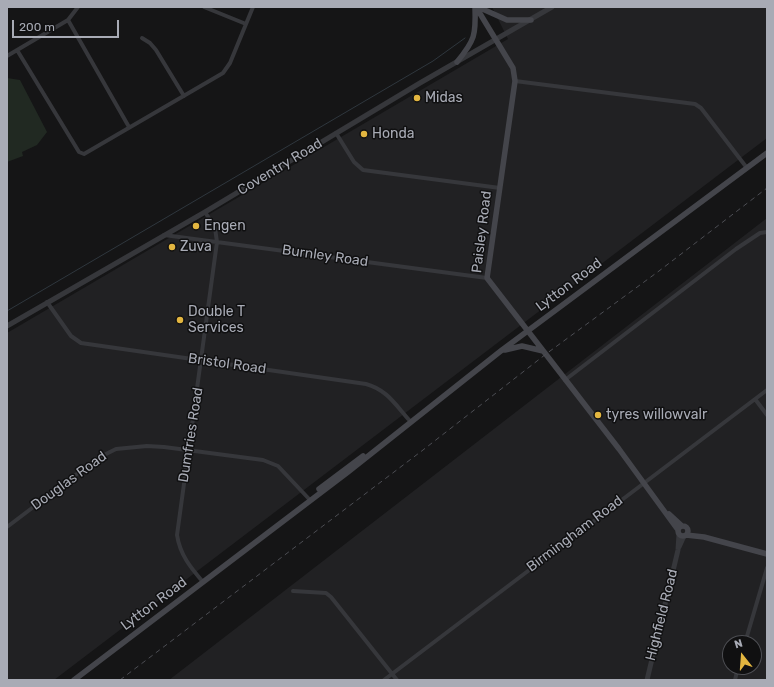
<!DOCTYPE html>
<style>
body{margin:0}
#map{position:relative;width:774px;height:687px;overflow:hidden;background:#151516;font-family:Rubik,sans-serif}
canvas{display:block}
.frame{position:absolute;inset:0;border:8px solid #a8abb5;pointer-events:none}
.north{position:absolute;left:722px;top:635px;width:40px;height:40px;box-sizing:border-box;background:#101011;border:1px solid #4d4e53;border-radius:50%;rotate:343deg;font-size:11px;font-weight:700;line-height:16px;text-align:center;color:#a8abb5}
.north::after{content:'';display:block;margin:auto;width:14px;height:18px;background:#e3b640;clip-path:polygon(50% 0,100% 100%,50% 72%,0 100%)}
.scale{position:absolute;left:12px;top:20px;width:107px;height:18px;box-sizing:border-box;border:2px solid #a8abb5;border-top:0;padding-left:5px;font-size:12px;line-height:14px;white-space:nowrap;color:#a8abb5;-webkit-text-stroke:3px #101011;paint-order:stroke}
</style>
<div id="map">
<canvas width="774" height="687"></canvas>
<div class="frame"></div>
<div class="north">N</div>
<div class="scale">200 m</div>
</div>
<script>
const context = document.querySelector('canvas').getContext('2d');
context.lineJoin = 'round';
function fill(path, color) {
  context.fillStyle = color;
  context.fill(path, 'evenodd');
}
function trace(path, color, width, dash) {
  context.strokeStyle = color;
  context.lineWidth = width;
  context.lineCap = dash ? 'butt' : 'round';
  context.setLineDash(dash || []);
  context.stroke(path);
}
function drawText(font, color, halo, rows, align = 'center') {
  context.font = font + ' Rubik,sans-serif';
  context.lineWidth = 3;
  context.setLineDash([]);
  context.textBaseline = 'middle';
  context.strokeStyle = halo;
  context.fillStyle = color;
  for (const [text, x, y, turn = 0] of rows) {
    context.save();
    context.translate(x, y);
    context.rotate((+turn || 0) * Math.PI / 180);
    context.textAlign = isNaN(turn) ? turn : align;
    if (halo) context.strokeText(text, 0, 0);
    context.fillText(text, 0, 0);
    context.restore();
  }
}
const built = new Path2D(`
 M 492,7 L 767,7 L 767,138 L 54,680 L 7,680 L 7,333 L 508,39 Z
 M 767,218 L 767,680 L 169,680 ZM 730,643 L 754,643 L 754,667 L 730,667 Z`);
const green = new Path2D(`
 M 7,78 L 20,80 L 47,132 L 37,145 L 22,152 L 23,156 L 7,162 Z`);
const stream = new Path2D(`
 M 7,311 L 433,61 L 465,38`);
const minor = new Path2D(`
 M 204,7 L 246,24
 M 68,20 L 129,127
 M 142,38 L 150,43 L 156,50 L 184,96
 M 17,50 L 79,152 L 84,154 L 223,73 L 230,63 L 253,7
 M 7,56 L 68,20 L 78,7
 M 515,81 L 695,104 L 701,108 L 747,168
 M 336,133 L 354,162 L 363,170 L 500,188
 M 164,235 L 487,278
 M 47,302 L 71,336 L 81,343 L 366,384 C 388,390 396,406 411,422
 M 565,380 L 736,249 L 760,233 L 767,232
 M 755,399 L 767,415
 M 7,527 L 98,458 L 116,449 L 147,446 L 164,447 L 263,460 L 278,466 L 310,500
 M 203,582 C 191,568 180,555 177,535 L 217,242 L 215,228 L 205,212
 M 293,591 L 326,593 L 331,597 L 397,680
 M 745,643 L 767,568
 M 384,680 L 767,390
 M 735,680 L 738,667`);
const tertiary = new Path2D(`
 M 7,326 L 205,212 L 420,83 L 552,7
 M 679,547 L 684,536
 M 647,680 L 678,550 L 679,534`);
const secondary = new Path2D(`
 M 476,7 L 513,68 L 515,81 L 487,278 L 619,449 L 678,530
 M 478,7 L 507,20 L 531,20
 M 457,62 C 475,40 476,35 475,7
 M 505,350 L 522,346 L 543,351
 M 319,489 L 363,456
 M 669,514 L 682,526
 M678 531a5 5 0 1 1 10 0a5 5 0 1 1-10 0Z
 M 686,535 L 704,537 L 767,554
 M 74,680 L 348,472 L 502,350 L 767,153`);
const rail = new Path2D(`
 M 120,680 L 423,450 L 546,354 L 659,271 L 767,188`);
const markers = [
 [417,98,4,"#e3b640"],
 [364,134,4,"#e3b640"],
 [196,226,4,"#e3b640"],
 [172,247,4,"#e3b640"],
 [180,320,4,"#e3b640"],
 [598,415,4,"#e3b640"]
];
const poiNames = [
 ["Midas",425,98],
 ["Honda",372,134],
 ["Engen",204,226],
 ["Zuva",180,247],
 ["Double T",188,312],
 ["Services",188,328],
 ["tyres willowvalr",606,415]
];
const streetNames = [
 ["Coventry Road",280,167,-31],
 ["Paisley Road",482,232,-83],
 ["Burnley Road",325,256,8],
 ["Lytton Road",569,285,-37],
 ["Bristol Road",227,364,8],
 ["Dumfries Road",191,435,-81],
 ["Douglas Road",69,481,-36],
 ["Birmingham Road",575,534,-37],
 ["Lytton Road",154,604,-37],
 ["Highfield Road",662,615,-76]
];
fill(built, '#212123');
fill(green, '#212922');
trace(stream, '#2f373e', 1);
trace(minor, '#36373b', 4);
trace(tertiary, '#36373b', 5);
trace(secondary, '#44454b', 5.5);
trace(rail, '#4d4e54', 1, [5, 4]);
for (const [x, y, r, color] of markers) {
  const dot = new Path2D();
  dot.arc(x, y, r, 0, 2 * Math.PI);
  context.fillStyle = color;
  context.fill(dot);
  trace(dot, '#101011', 1.5);
}
drawText('14px', '#a8abb5', '#101011', poiNames, 'left');
drawText('14px', '#a8abb5', '#101011', streetNames);
</script>
